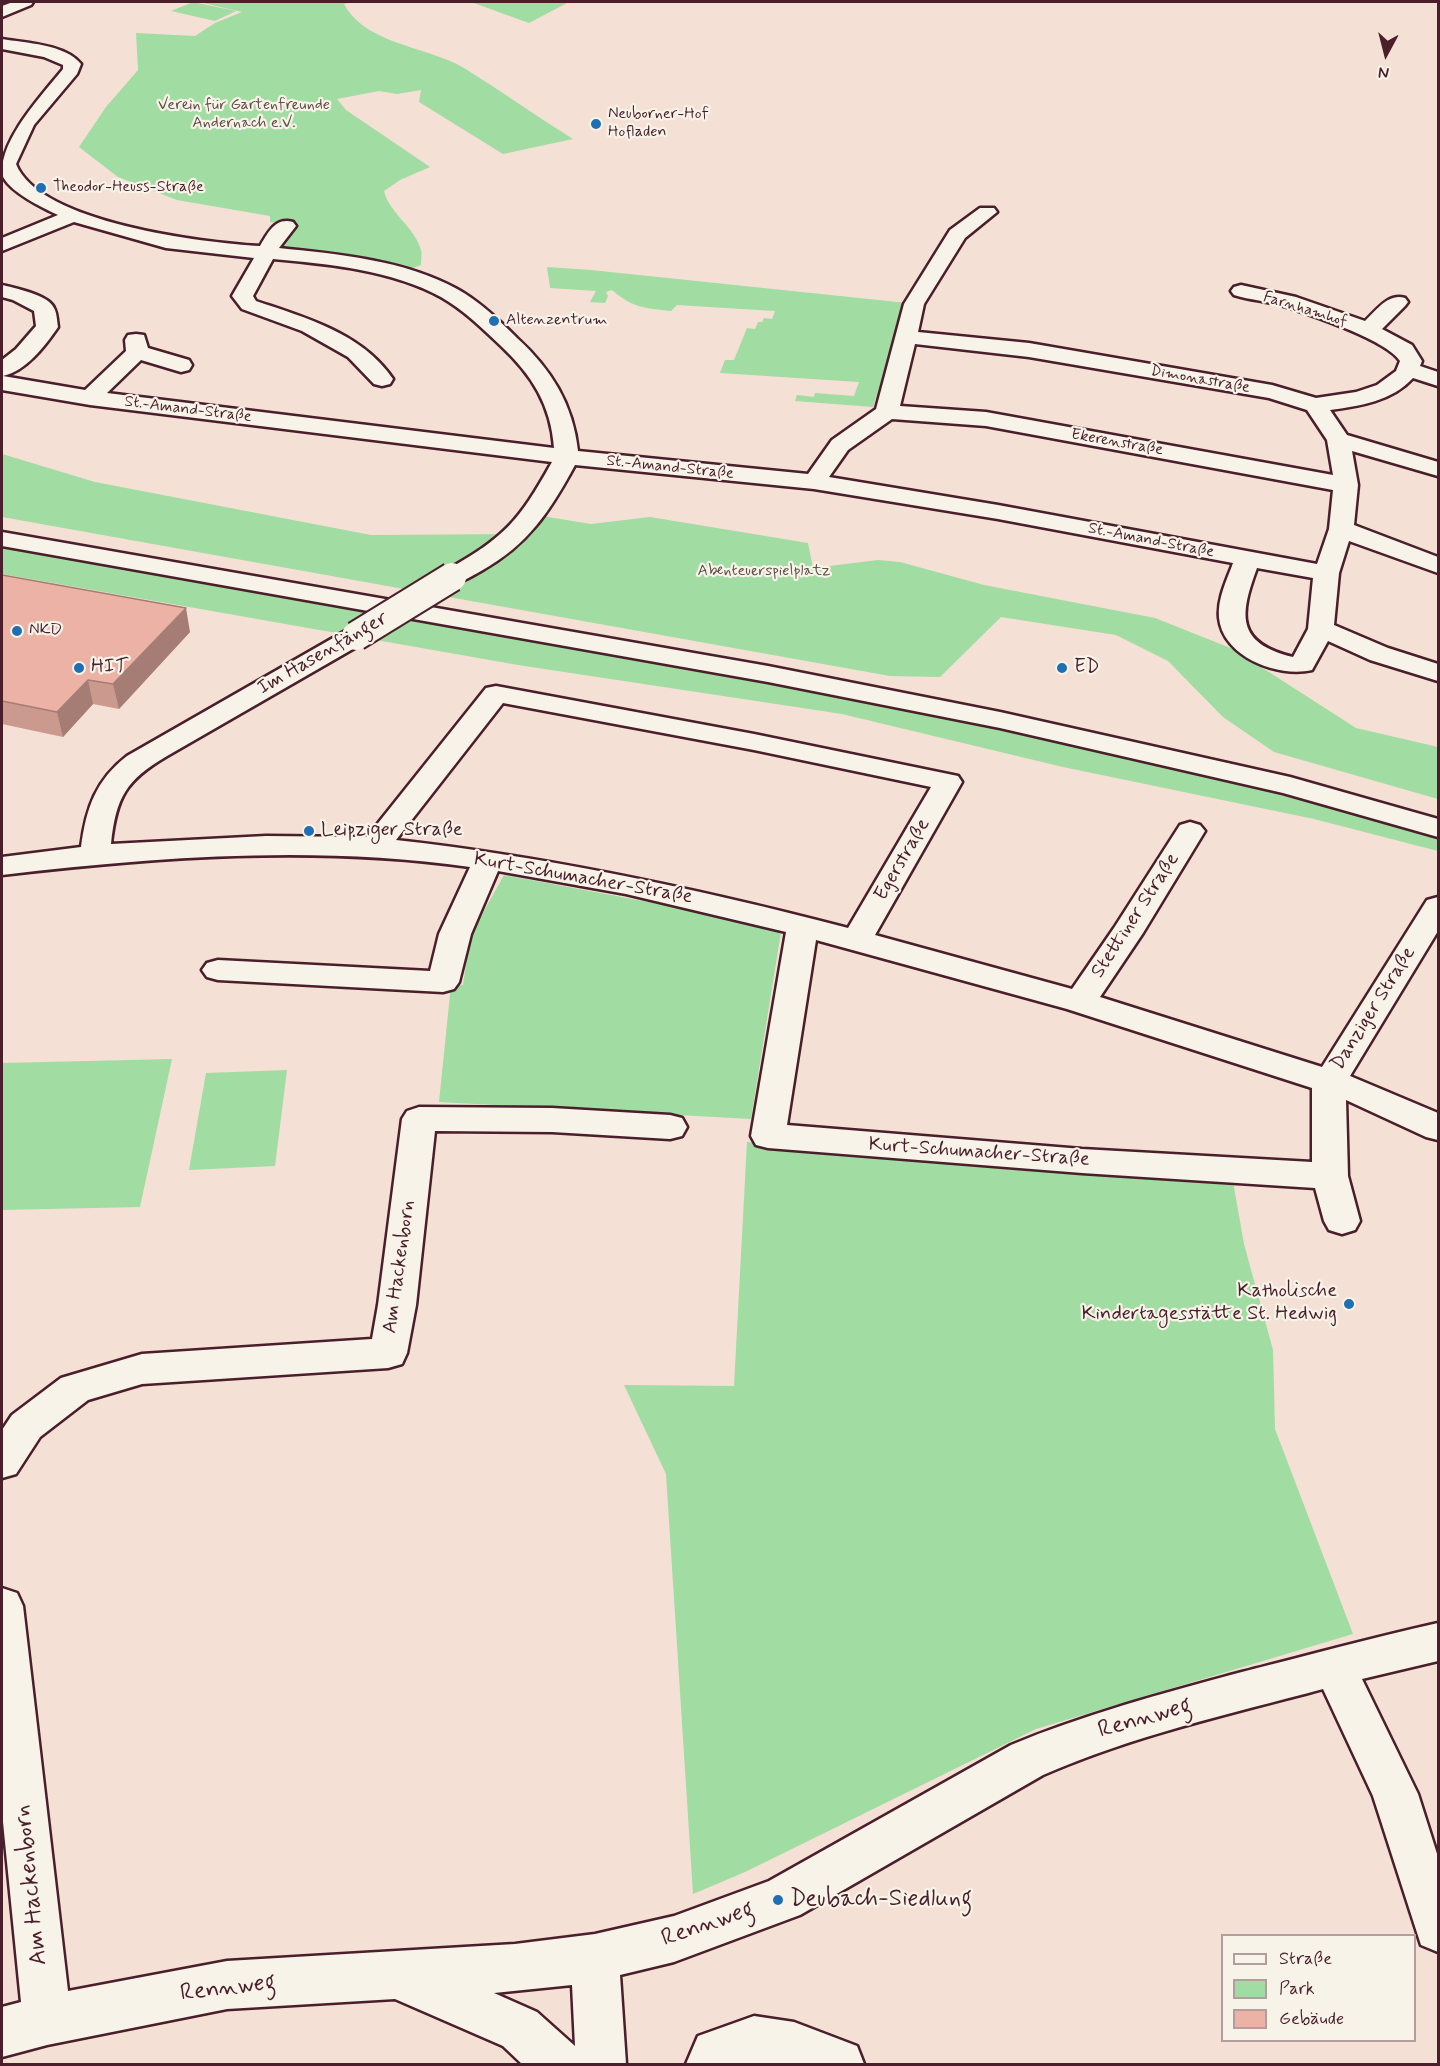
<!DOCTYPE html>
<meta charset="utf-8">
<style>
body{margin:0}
#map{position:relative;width:1440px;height:2066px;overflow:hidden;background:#f4e0d4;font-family:Mynerve,sans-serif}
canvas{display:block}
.frame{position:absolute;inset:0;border:3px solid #4a1f2b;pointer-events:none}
.legend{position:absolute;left:1221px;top:1934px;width:195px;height:108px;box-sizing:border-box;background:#f7f3e8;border:2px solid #b29e9c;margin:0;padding:8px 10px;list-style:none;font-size:18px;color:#4a1f2b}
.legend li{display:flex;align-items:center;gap:12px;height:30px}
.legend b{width:30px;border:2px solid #b29e9c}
.north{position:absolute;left:1356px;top:24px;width:60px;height:60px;-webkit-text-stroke:4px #f7f3e8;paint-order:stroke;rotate:187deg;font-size:16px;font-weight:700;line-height:24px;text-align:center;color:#4a1f2b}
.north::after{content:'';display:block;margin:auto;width:21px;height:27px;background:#4a1f2b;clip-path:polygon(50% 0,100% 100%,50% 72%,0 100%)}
</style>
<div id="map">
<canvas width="1440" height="2066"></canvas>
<div class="frame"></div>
<ul class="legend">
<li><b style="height:8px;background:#f7f3e8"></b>Straße</li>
<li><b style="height:16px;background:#a1dca2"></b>Park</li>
<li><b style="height:16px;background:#ecb2a5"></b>Gebäude</li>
</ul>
<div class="north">N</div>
</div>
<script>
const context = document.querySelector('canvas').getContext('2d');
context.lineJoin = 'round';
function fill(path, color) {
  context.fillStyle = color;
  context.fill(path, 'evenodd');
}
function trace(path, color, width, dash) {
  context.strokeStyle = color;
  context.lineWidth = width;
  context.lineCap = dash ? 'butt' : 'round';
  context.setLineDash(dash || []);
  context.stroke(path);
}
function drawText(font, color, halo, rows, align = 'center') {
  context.font = font + ' Mynerve,sans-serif';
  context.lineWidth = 4.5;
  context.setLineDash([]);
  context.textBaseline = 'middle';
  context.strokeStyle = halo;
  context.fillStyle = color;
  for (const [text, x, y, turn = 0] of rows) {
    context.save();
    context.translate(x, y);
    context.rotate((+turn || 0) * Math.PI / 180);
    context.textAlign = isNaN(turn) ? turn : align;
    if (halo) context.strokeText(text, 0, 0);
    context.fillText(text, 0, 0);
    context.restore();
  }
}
const green = new Path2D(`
 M 193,2 L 236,11 L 215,21 L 171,11 Z
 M 199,2 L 353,2 L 344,4 C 366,45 427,46 464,68 C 501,91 536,116 573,139 L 503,154 L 419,102 L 421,90 L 397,94 L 379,91 L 337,99 L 346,110 L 430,167 L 400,180 L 384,191 C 389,213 415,227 421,250 C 422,254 421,261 421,265 L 405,271 L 278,248 L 297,225 L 270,222 L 270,216 L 177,200 L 118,177 L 79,147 L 106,107 L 138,70 L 136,33 L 195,36 L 215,23 L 242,12 Z
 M 471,2 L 569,2 L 529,23 Z
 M 547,267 L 591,270 L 907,303 L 873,407 L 795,401 L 797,395 L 814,397 L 815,393 L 854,396 L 859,382 L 720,373 L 725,360 L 734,360 L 747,328 L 755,329 L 758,322 L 762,322 L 764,318 L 772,319 L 775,311 L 677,305 L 671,311 C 644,308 633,308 612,290 L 606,292 L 608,296 L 605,303 L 590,302 L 596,291 L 550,288 Z
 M 2,454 L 95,482 L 371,535 L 526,534 L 542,516 L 591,524 L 650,517 L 808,543 L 813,568 L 878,560 L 900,562 L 984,585 L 1155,618 L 1233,649 L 1356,728 L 1438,747 L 1438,799 L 1274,752 L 1223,717 L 1168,661 L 1116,635 L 1001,617 L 940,677 L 890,676 L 2,517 Z
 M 2,544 C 212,582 423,619 633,657 C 904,705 1175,756 1438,836 L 1438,851 L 1314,819 L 1063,767 L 842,714 L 518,665 L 2,574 Z
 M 504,875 L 670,906 L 781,932 L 751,1119 L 439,1102 L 451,985 L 463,985 L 470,936 Z
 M 172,1059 L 140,1207 L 2,1210 L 2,1063 Z
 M 287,1070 L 275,1166 L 189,1170 L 206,1073 Z
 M 747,1142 L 1232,1176 L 1244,1244 L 1273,1350 L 1275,1429 L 1353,1634 L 1036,1729 L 745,1872 L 693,1894 L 666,1474 L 624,1385 L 734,1386 Z`);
const minor = new Path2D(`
 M 13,2 L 33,2 L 31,5 L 2,17 L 2,6 Z
 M 2,39 C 25,43 65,44 81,64 L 77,74 L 34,125 L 16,164 C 39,223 204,243 260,246 C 268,233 275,217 293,222 L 296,226 L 279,248 C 337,254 405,260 457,289 C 479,301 499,320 517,338 C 551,369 573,404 578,451 L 808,474 L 832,440 L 876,409 L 904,304 L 950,230 L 980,208 L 994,208 L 997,212 L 965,238 L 924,304 L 918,332 L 1029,343 L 1272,385 L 1316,398 L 1356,392 L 1377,385 L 1396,371 L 1400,361 C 1387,340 1309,314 1284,306 C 1267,301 1250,300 1234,295 L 1231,291 L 1234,287 L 1241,285 L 1296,297 L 1365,321 C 1377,310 1388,293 1405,298 L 1408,302 L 1405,306 L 1382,329 L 1412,345 L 1422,361 L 1420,366 L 1438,372 L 1438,386 L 1413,378 C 1392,401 1360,406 1330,410 L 1347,435 L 1438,462 L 1438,476 L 1352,451 L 1358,485 L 1354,525 L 1438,557 L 1438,573 L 1349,541 L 1339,573 L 1334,625 L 1388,648 L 1438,664 L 1438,681 L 1370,660 L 1328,641 L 1312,670 C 1278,678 1223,657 1219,618 C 1217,599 1227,580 1233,563 L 998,519 L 814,489 L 575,465 C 550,511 528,545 481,571 C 468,578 458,586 443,582 L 439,577 L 443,572 C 504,538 518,523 552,462 L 90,405 L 2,390 L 2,360 L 16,349 L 36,326 L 34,311 L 13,300 L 2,297 L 2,285 C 14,288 49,295 54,308 C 57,313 57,321 58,327 C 45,346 26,371 3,376 L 85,390 L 126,351 L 125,340 L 128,335 L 136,334 L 144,335 L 148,348 L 189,360 L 192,365 L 189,370 L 181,372 L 141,360 L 107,393 L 554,448 C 551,405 532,375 501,346 C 483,329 464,310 441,297 C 392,270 328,264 273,259 L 253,296 L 256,301 C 306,318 362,333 393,379 L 390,384 L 382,386 L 374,384 L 348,357 L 302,331 L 242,309 L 232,296 L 254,258 L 166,248 L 74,222 L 2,251 L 2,238 L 58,215 C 43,208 7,191 2,174 C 0,139 43,94 63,69 L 63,65 L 44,57 L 2,49 ZM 915,344 L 1029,357 L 1269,398 L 1307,410 L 1327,440 L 1333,475 L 986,412 L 900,406 ZM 892,419 L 986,426 L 1333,490 L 1329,529 L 1317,564 L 998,505 L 829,477 L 848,450 ZM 1257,568 L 1313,578 L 1308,629 L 1293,657 C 1235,643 1240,614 1257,568 Z
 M 356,628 L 365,630 L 369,636 L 365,642 L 167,756 C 126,780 116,797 111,844 L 266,836 L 367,837 L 486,688 L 496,686 L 754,734 L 958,776 L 962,782 L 875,935 L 1072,989 L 1114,928 L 1180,825 L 1190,822 L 1200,825 L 1205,831 L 1143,933 L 1100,997 L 1322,1067 L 1427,900 L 1438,897 L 1438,931 L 1350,1076 L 1438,1113 L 1438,1140 L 1426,1137 L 1346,1100 L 1348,1176 L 1360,1221 L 1355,1230 L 1342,1234 L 1329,1230 L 1324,1221 L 1315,1188 L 1082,1173 L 768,1148 L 756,1145 L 751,1136 L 786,932 L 626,894 L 498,871 L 471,934 L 459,982 L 454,989 L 443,992 L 218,980 L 207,977 L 202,970 L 207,963 L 218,960 L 430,971 L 439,934 L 470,867 C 313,845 158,857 2,875 L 2,857 L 81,847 C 86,808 96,780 127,756 L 347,630 ZM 503,703 L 754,750 L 931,787 L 848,928 C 699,889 549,857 396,840 ZM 816,940 L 1067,1009 L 1312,1088 L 1312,1162 L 1082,1149 L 787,1125 Z
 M 419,1107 L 552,1108 L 670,1115 L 682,1118 L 687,1127 L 682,1136 L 670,1139 L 552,1132 L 435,1131 L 416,1305 L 407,1353 L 402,1364 L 388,1368 L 142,1384 L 88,1400 L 40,1437 L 16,1474 L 2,1478 L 2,1430 L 12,1415 L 61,1378 L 142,1354 L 372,1339 L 378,1305 L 402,1119 L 407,1111 Z
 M 2,1588 L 17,1593 L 23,1606 L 68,1991 L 227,1961 L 515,1944 L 595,1934 L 674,1916 L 769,1881 L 1011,1745 C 1085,1714 1161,1694 1238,1673 C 1305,1656 1371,1638 1438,1623 L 1438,1661 L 1362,1679 L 1418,1794 L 1438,1857 L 1438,1952 L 1421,1945 L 1373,1796 L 1323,1689 C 1229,1714 1132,1736 1043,1775 L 800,1915 L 674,1962 L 620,1975 L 626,2064 L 522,2064 L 503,2046 L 395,1999 L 227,2009 L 47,2045 L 2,2057 L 2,2007 L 21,2002 L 2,1812 ZM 572,1985 L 575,2046 L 537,2012 L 494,1993 Z
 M 754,2016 L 794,2022 L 857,2046 L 864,2064 L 686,2064 L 698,2036 Z`);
const highway = new Path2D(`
 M 2,532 L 768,666 L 1000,712 L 1290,777 L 1438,819 L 1438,837 L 1283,793 L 1000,728 L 768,682 L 2,546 Z`);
const minorBridge = new Path2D(`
 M 356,636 L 452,577`);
const wall = new Path2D(`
 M 2,575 L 190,632 L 119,709 L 93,704 L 63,737 L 2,724 Z`);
const shadedWall = new Path2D(`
 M 186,608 L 190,632 L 119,709 L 113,684 Z
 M 88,680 L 93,704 L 63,737 L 57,712 Z`);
const building = new Path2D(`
 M 2,575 L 186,608 L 113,684 L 88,680 L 57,712 L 2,701 Z`);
const markers = [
 [596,124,6,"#1f6fb2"],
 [41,188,6,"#1f6fb2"],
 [494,321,6,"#1f6fb2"],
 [17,631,6,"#1f6fb2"],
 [79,668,6,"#1f6fb2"],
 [1062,668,6,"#1f6fb2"],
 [309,831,6,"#1f6fb2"],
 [1349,1304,6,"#1f6fb2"],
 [778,1900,6,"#1f6fb2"]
];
const farParknames = [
 ["Verein für Gartenfreunde",244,106],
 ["Andernach e.V.",244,124],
 ["Abenteuerspielplatz",764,572]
];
const farPoinames = [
 ["Neuborner-Hof",608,115],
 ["Hofladen",608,133],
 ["Theodor-Heuss-Straße",53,188],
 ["Altenzentrum",506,321],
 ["NKD",29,631]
];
const farStreetnames = [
 ["Farnhamhof",1305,310,17],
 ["Dimonastraße",1200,380,10],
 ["St.-Amand-Straße",188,410,7],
 ["Ekerenstraße",1117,443,10],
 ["St.-Amand-Straße",670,468,6],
 ["St.-Amand-Straße",1151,541,11]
];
const streetNames = [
 ["Im Hasenfänger",323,654,-30],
 ["Egerstraße",903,860,-60],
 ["Kurt-Schumacher-Straße",583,879,10],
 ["Stettiner Straße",1136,916,-57],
 ["Danziger Straße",1374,1009,-58],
 ["Kurt-Schumacher-Straße",979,1153,4],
 ["Am Hackenborn",400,1267,-82]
];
const poiNames = [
 ["HIT",91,668],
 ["ED",1074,668],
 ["Leipziger Straße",321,831],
 ["Katholische",1337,1292,"right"],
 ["Kindertagesstätte St. Hedwig",1337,1315,"right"]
];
const nearStreetnames = [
 ["Rennweg",1145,1719,-16],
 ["Am Hackenborn",32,1885,-96],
 ["Rennweg",708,1925,-19],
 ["Rennweg",228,1989,-7]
];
const nearPoinames = [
 ["Deubach-Siedlung",790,1900]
];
fill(green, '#a1dca2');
trace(minor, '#4a1f2b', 5);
trace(highway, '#4a1f2b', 5);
fill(minor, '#f7f3e8');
fill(highway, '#f7f3e8');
trace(minorBridge, '#4a1f2b', 32, []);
trace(minorBridge, '#f7f3e8', 28);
fill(wall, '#cb998e');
fill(shadedWall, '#a57d74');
fill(building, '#ecb2a5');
trace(building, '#a57d74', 1.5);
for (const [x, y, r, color] of markers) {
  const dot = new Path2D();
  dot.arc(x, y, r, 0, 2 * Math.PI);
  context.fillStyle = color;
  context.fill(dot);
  trace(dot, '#f7f3e8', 2);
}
drawText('16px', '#604e49', '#f7f3e8', farParknames);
drawText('16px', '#4a1f2b', '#f7f3e8', farPoinames, 'left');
drawText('16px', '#4a1f2b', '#f7f3e8', farStreetnames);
drawText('20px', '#4a1f2b', '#f7f3e8', streetNames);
drawText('20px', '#4a1f2b', '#f7f3e8', poiNames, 'left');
drawText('24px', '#4a1f2b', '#f7f3e8', nearStreetnames);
drawText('24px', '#4a1f2b', '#f7f3e8', nearPoinames, 'left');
</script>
